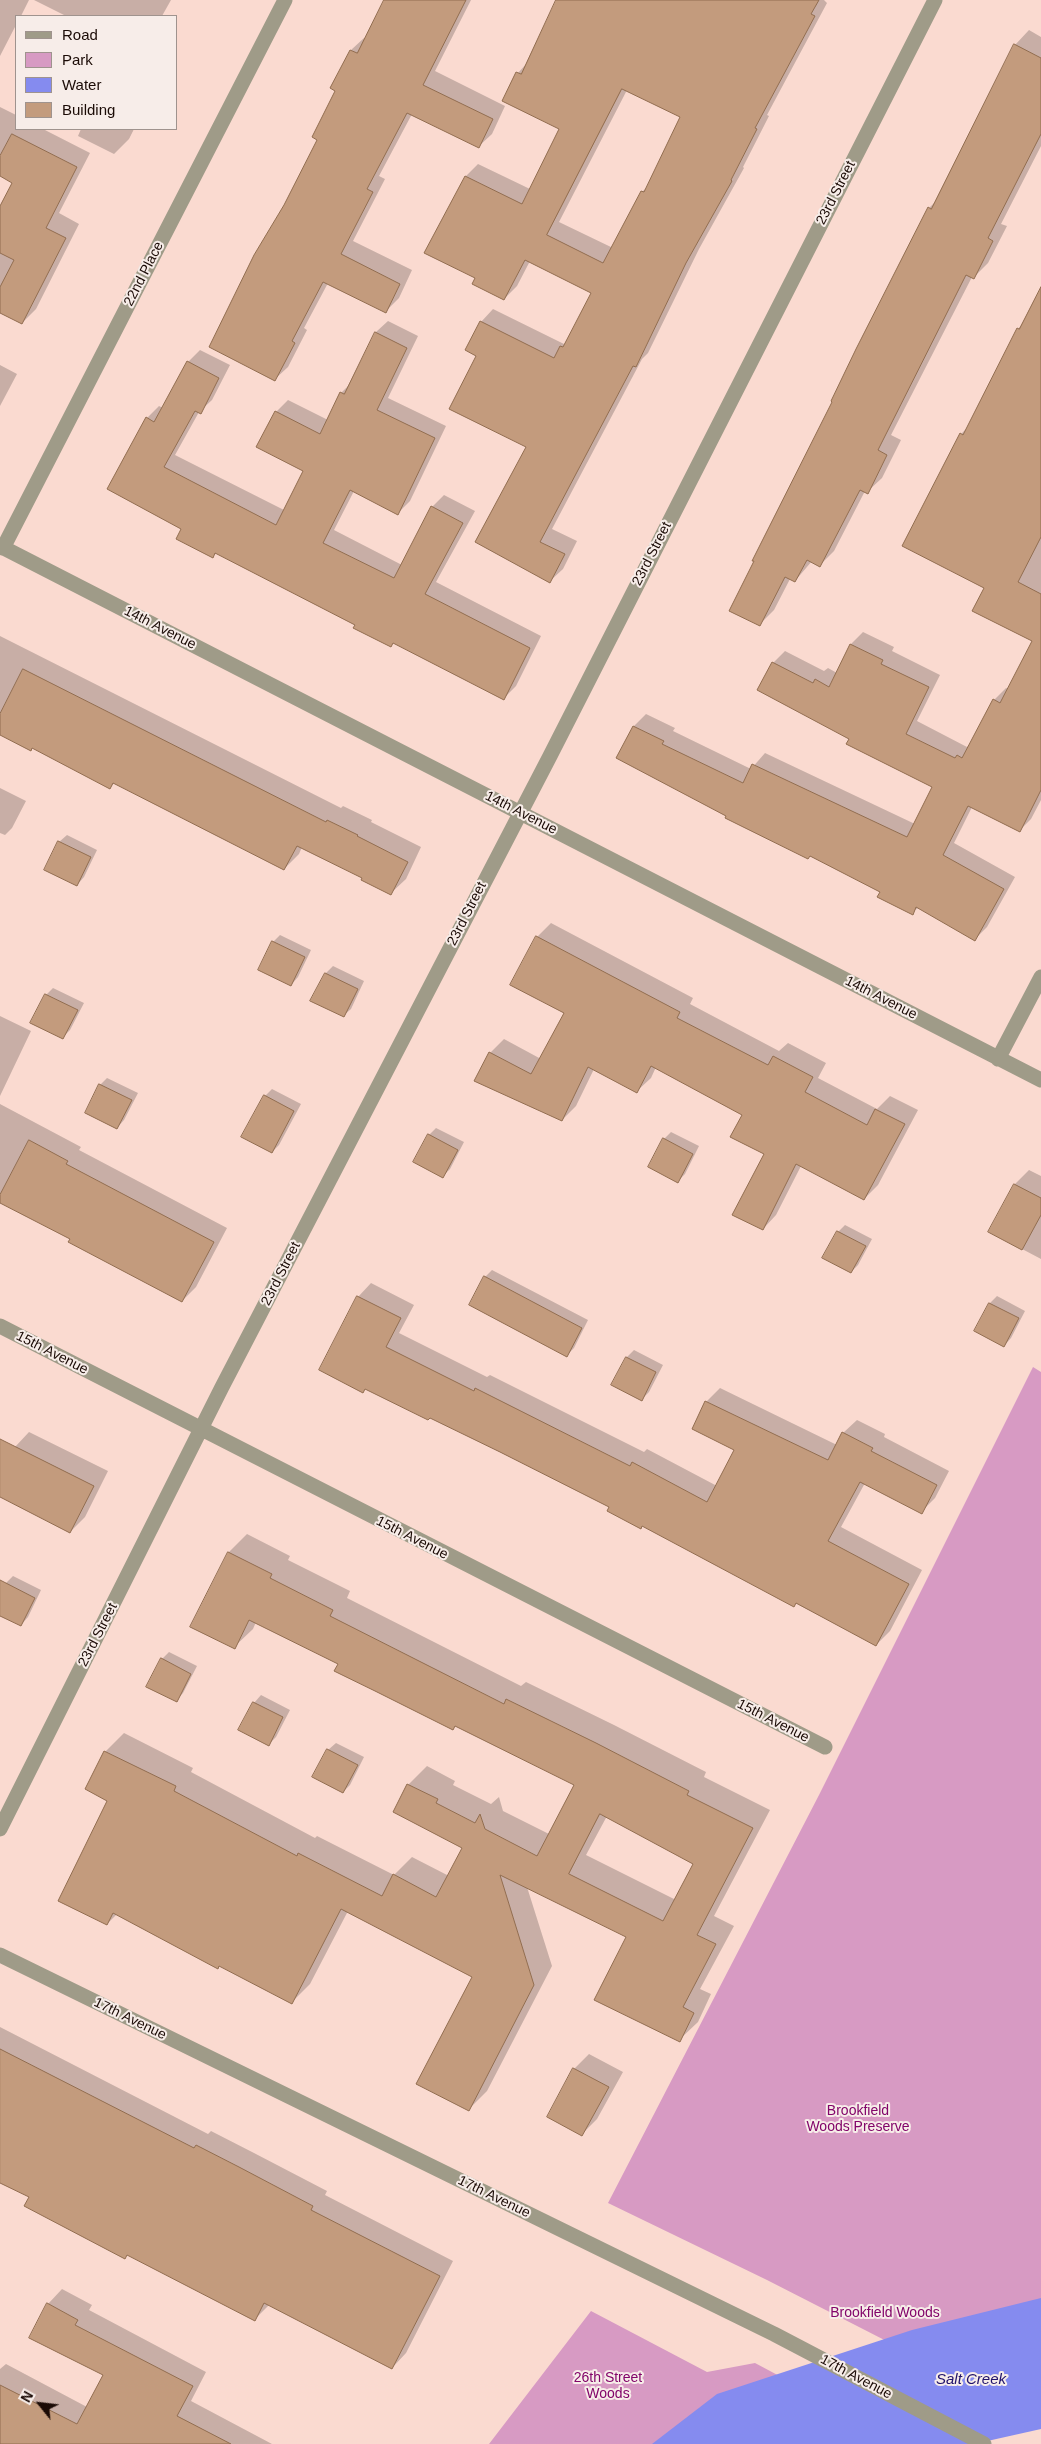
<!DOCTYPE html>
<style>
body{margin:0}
#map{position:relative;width:1041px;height:2444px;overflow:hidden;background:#fadad0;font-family:Helvetica,sans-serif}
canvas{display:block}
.legend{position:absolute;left:15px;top:15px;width:162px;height:115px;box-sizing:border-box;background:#f7ede9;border:1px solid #9f938e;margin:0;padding:6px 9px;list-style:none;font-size:15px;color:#1b0b06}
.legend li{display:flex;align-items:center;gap:10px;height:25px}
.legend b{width:25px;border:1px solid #9f938e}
.north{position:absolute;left:15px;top:2379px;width:50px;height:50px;-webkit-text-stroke:4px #f7ede9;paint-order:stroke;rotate:299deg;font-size:14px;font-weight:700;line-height:20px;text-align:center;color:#1b0b06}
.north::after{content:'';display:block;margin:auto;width:18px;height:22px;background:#1b0b06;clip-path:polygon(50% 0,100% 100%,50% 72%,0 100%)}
</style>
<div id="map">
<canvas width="1041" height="2444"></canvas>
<ul class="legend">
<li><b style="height:6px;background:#9f9b88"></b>Road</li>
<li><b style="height:14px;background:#d79ac3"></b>Park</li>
<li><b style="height:14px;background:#858bef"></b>Water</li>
<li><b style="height:14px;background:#c39b7d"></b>Building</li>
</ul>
<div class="north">N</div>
</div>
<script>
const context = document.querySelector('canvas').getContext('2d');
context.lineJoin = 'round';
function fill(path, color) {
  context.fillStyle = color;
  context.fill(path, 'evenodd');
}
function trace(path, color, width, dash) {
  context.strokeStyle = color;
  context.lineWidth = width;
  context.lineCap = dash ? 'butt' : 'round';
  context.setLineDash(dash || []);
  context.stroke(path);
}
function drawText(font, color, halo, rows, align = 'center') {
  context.font = font + ' Helvetica,sans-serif';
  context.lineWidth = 4;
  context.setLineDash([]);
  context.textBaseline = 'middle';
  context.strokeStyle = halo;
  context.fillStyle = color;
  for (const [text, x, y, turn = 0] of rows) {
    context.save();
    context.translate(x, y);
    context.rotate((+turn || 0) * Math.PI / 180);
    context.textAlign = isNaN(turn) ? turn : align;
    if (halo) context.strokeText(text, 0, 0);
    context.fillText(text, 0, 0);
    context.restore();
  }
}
const green = new Path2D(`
 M 1033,1367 L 1041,1372 L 1041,2420 L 767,2280 L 608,2203 L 819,1795 Z
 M 591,2311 L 707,2372 L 755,2363 L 907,2444 L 489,2444 Z`);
const water = new Path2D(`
 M 1041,2298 L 1041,2429 L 974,2444 L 652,2444 L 717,2394 L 912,2330 Z`);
const shadow = new Path2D(`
 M 0,0 L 29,0 L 21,16 L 16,16 L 16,25 L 0,56 Z
 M 34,0 L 171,0 L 162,16 L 66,16 Z
 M 386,0 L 471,0 L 435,71 L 505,106 L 492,134 L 479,146 L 412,114 L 379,176 L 385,179 L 353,241 L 412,270 L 399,298 L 386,311 L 328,283 L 304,328 L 307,330 L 288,367 L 275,379 L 285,205 L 319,139 L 351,50 L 364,38 L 366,39 Z
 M 555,0 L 824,0 L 827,3 L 767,115 L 769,116 L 743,167 L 744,168 L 699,249 L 648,353 L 642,359 L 552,529 L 577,541 L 563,569 L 550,581 L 477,542 L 528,446 L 478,355 L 481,322 L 493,309 L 564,344 L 569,338 L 593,292 L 530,261 L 517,286 L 504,299 L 477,277 L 466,176 L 478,164 L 530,189 L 561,129 L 518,73 L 527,63 L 557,1 ZM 627,90 L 682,117 L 648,186 L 642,192 L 613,248 L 559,222 Z
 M 1029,30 L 1041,37 L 1041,146 L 1001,224 L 1007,226 L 988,263 L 973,278 L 972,277 L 891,435 L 901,440 L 882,478 L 867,492 L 865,491 L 834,551 L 820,565 L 812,561 L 795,581 L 790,579 L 774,610 L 759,625 L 929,208 L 936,201 L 1015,45 Z
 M 0,107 L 16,115 L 16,129 L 43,129 L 90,153 L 59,213 L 79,224 L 36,309 L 22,323 L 0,311 L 0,209 L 14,182 L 0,175 Z
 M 81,129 L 134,129 L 129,139 L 114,154 L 78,136 Z
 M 1041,292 L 1041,800 L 1031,819 L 1019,831 L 972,807 L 954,843 L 1015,877 L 987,927 L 975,939 L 919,907 L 912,913 L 882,891 L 727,816 L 618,758 L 634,726 L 646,714 L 675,728 L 673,731 L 751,769 L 765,753 L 915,824 L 933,787 L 850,738 L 773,663 L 785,651 L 824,671 L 828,668 L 837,673 L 851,644 L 863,632 L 894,647 L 892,651 L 940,675 L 917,721 L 967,747 L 970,744 L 994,700 L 1006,688 L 1009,689 L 1034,641 L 986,587 L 961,434 L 970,425 L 1018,329 L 1025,321 Z
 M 388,321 L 418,336 L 388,398 L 446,426 L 410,501 L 398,513 L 354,491 L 334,530 L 402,565 L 432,507 L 444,495 L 475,511 L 436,582 L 541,636 L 516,686 L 504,698 L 217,553 L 213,556 L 182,528 L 147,418 L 159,406 L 163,408 L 188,362 L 200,350 L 230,365 L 212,400 L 199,412 L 175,455 L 284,510 L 304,470 L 276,412 L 288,400 L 328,420 L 341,393 L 351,383 L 376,332 Z
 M 0,365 L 17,374 L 0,406 Z
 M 0,636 L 341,808 L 343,806 L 372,820 L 371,822 L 421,847 L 406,879 L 391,893 L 364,877 L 302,847 L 299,854 L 284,869 L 115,782 L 110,788 L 33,747 L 0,734 Z
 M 0,788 L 26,801 L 12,828 L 5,835 L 0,833 Z
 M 67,835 L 97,850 L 84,877 L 77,885 L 59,842 Z
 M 551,923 L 693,998 L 690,1004 L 779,1051 L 788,1043 L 826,1063 L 818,1078 L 877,1109 L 890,1096 L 918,1110 L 878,1185 L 864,1199 L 801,1166 L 776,1215 L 763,1229 L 766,1154 L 743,1114 L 656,1067 L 651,1078 L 637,1091 L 594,1069 L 576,1106 L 562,1120 L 490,1053 L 504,1039 L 541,1059 L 566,1013 L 537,937 Z
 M 280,935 L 311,950 L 298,977 L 291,985 L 273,942 Z
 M 333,966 L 364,981 L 351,1009 L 343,1016 L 312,1000 L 326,973 Z
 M 53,988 L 84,1003 L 70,1030 L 63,1037 L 46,995 Z
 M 0,1016 L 31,1031 L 0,1096 Z
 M 107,1078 L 138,1093 L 124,1120 L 117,1128 L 100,1085 Z
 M 272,1089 L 301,1104 L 279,1145 L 272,1152 L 265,1096 Z
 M 0,1104 L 81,1147 L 79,1150 L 227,1228 L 196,1287 L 182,1301 L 72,1238 L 0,1202 Z
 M 436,1128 L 464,1142 L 450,1169 L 443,1176 L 429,1135 Z
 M 671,1132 L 699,1146 L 685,1174 L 678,1181 L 664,1139 Z
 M 1029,1170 L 1041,1176 L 1041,1259 L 990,1232 L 1015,1184 Z
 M 845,1225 L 872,1239 L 858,1265 L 851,1272 L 838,1232 Z
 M 492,1270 L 588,1320 L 574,1348 L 567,1355 L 485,1277 Z
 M 371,1283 L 414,1305 L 399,1333 L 487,1377 L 490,1375 L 644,1452 L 647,1449 L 717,1486 L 736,1449 L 706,1402 L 720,1388 L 837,1445 L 843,1433 L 857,1420 L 885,1434 L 884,1437 L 949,1471 L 935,1498 L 921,1512 L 865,1483 L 841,1527 L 922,1570 L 890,1631 L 876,1645 L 610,1507 L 430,1417 L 366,1388 L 363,1391 L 358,1297 Z
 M 997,1296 L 1025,1311 L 1011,1338 L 1004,1346 L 990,1303 Z
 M 634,1350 L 663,1365 L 649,1392 L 642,1399 L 613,1385 L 627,1357 Z
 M 29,1432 L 108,1471 L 85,1517 L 70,1532 L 0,1495 L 0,1476 L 15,1447 Z
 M 247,1534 L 290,1556 L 288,1560 L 350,1591 L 347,1598 L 521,1686 L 526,1682 L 614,1725 L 706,1772 L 704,1777 L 770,1810 L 714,1916 L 734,1926 L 700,1989 L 711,1994 L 698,2022 L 679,2040 L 627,1936 L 527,1887 L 552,1966 L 487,2091 L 469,2109 L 474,1976 L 348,1911 L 310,1984 L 292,2002 L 220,1965 L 218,1968 L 117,1914 L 107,1924 L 109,1800 L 87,1789 L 105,1752 L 124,1733 L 193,1768 L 191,1772 L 315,1838 L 317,1836 L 394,1875 L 412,1857 L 449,1876 L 464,1848 L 394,1811 L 408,1785 L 427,1766 L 455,1781 L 453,1785 L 491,1804 L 499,1797 L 503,1811 L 549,1834 L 576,1784 L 456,1725 L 453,1729 L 339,1663 L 256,1622 L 253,1629 L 234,1647 L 192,1626 L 229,1552 ZM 607,1816 L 695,1863 L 676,1900 L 586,1855 Z
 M 13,1576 L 41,1590 L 28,1617 L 21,1625 L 0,1614 L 0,1595 L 6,1583 Z
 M 169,1652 L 197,1666 L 183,1693 L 176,1701 L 162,1659 Z
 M 261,1695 L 290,1710 L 276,1737 L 269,1744 L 254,1703 Z
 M 336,1743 L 364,1757 L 350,1785 L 343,1792 L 328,1750 Z
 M 0,2027 L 208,2134 L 211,2131 L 254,2153 L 327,2191 L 325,2195 L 453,2261 L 406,2353 L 392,2368 L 269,2305 L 254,2320 L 128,2254 L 125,2257 L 31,2196 L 0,2181 Z
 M 589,2054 L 623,2072 L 597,2119 L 582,2134 L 549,2117 L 574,2069 Z
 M 62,2289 L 92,2305 L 89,2310 L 206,2372 L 191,2401 L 272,2444 L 0,2444 L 0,2369 L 6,2364 L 87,2407 L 104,2374 L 48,2304 Z`);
const building = new Path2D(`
 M 384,0 L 466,0 L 423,85 L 493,119 L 479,148 L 407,113 L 367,189 L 373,192 L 341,254 L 400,284 L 386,313 L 323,282 L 292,341 L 295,343 L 275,381 L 209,347 L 254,255 L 284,205 L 317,140 L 312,137 L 335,91 L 330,88 L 350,50 L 357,53 Z
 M 556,0 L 819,0 L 811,14 L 815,16 L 755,128 L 757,129 L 731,180 L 732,181 L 686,263 L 636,367 L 633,366 L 540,542 L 565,554 L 550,583 L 475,542 L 526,447 L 449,409 L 476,356 L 465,350 L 480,321 L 554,358 L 560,346 L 563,347 L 591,293 L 525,260 L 504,300 L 472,284 L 475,278 L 424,253 L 465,176 L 522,204 L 559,129 L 502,101 L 516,72 L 521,74 ZM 622,89 L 680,117 L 644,192 L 641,191 L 603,263 L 547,235 Z
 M 1014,44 L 1041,58 L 1041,134 L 988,238 L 993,241 L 974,279 L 966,275 L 878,450 L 887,455 L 868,494 L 860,490 L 820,567 L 807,560 L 795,582 L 785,577 L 760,626 L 729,611 L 754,561 L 752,561 L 832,402 L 831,401 L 856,349 L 928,207 L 931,209 Z
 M 12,134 L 77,167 L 46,228 L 66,238 L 22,324 L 0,313 L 0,287 L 14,260 L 0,253 L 0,206 L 12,183 L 0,176 L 0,156 Z
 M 1041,287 L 1041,537 L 1018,582 L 1041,594 L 1041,790 L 1020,832 L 968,806 L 943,855 L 1004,889 L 975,941 L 916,907 L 913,915 L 877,897 L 880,892 L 810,856 L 808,859 L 725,818 L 726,816 L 616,758 L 633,726 L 664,741 L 662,744 L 743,783 L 752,764 L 907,837 L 932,787 L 846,744 L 849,739 L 757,690 L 772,662 L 813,683 L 815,679 L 829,687 L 850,644 L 883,660 L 881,664 L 929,687 L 906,734 L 955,758 L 957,755 L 962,758 L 993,699 L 1000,703 L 1032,641 L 972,611 L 984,588 L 902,546 L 960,433 L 963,435 L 1017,328 L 1019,329 Z
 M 375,332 L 407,348 L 377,410 L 435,438 L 398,515 L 350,490 L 323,543 L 394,578 L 431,506 L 463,523 L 425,594 L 530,648 L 504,700 L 393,643 L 391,647 L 353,628 L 355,625 L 215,553 L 213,558 L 176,539 L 181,529 L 107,489 L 146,417 L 154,422 L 187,361 L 219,378 L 201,414 L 195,411 L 164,467 L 276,525 L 303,471 L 256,447 L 275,411 L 320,434 L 340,392 L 344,394 Z
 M 23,669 L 326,822 L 327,820 L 358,835 L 357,836 L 408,862 L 391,895 L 361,880 L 362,878 L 297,846 L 284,870 L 113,783 L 110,789 L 32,748 L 31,751 L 0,735 L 0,714 Z
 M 58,841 L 91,857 L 77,886 L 44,870 Z
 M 536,936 L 680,1012 L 677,1018 L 768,1065 L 773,1056 L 813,1077 L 805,1092 L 867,1125 L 875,1109 L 905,1124 L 864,1200 L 796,1164 L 763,1230 L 732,1215 L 764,1154 L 730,1137 L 742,1115 L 651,1066 L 637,1093 L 588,1067 L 562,1121 L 474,1081 L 489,1052 L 531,1074 L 564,1013 L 510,985 Z
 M 272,941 L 305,957 L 291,986 L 258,970 Z
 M 325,973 L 358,989 L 344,1017 L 310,1001 Z
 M 45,994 L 78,1010 L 63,1039 L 30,1023 Z
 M 99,1084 L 132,1100 L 117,1129 L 85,1113 Z
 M 264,1095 L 294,1111 L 272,1153 L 241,1137 Z
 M 428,1134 L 458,1150 L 443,1178 L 413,1162 Z
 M 663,1138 L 693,1154 L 678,1183 L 648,1167 Z
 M 29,1140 L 68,1161 L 66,1164 L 214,1242 L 182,1302 L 68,1242 L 70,1239 L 0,1203 L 0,1195 Z
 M 1014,1184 L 1041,1198 L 1041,1215 L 1022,1250 L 988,1232 Z
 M 837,1231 L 866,1246 L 851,1273 L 822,1258 Z
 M 484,1276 L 582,1328 L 567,1357 L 469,1305 Z
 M 357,1296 L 401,1318 L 386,1347 L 474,1391 L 475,1388 L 630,1466 L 632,1462 L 707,1502 L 734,1450 L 692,1429 L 705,1401 L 828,1460 L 842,1432 L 873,1448 L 871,1451 L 937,1485 L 922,1514 L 860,1482 L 828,1541 L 909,1584 L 876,1646 L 796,1603 L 794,1607 L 642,1526 L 641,1529 L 607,1511 L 609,1507 L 500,1452 L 430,1418 L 428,1420 L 365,1389 L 363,1393 L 319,1370 Z
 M 989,1303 L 1019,1318 L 1004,1347 L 974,1331 Z
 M 626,1357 L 656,1372 L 642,1401 L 611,1385 Z
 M 0,1439 L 94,1486 L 70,1533 L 0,1497 Z
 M 228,1552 L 272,1574 L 270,1578 L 333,1610 L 330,1616 L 504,1704 L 506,1699 L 596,1743 L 689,1791 L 687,1795 L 753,1828 L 697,1935 L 716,1944 L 683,2007 L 694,2013 L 680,2042 L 594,2000 L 626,1937 L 500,1875 L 534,1985 L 469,2111 L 416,2084 L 472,1977 L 341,1909 L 292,2004 L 219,1966 L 218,1969 L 113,1913 L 107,1925 L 58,1901 L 107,1801 L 85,1789 L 104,1751 L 176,1786 L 174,1791 L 297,1856 L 298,1853 L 382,1896 L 393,1874 L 436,1897 L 462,1848 L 393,1812 L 407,1784 L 438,1799 L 436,1803 L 475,1823 L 480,1814 L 485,1829 L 537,1856 L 574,1785 L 455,1726 L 453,1730 L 375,1691 L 334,1671 L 338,1664 L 249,1620 L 235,1649 L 190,1627 ZM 600,1814 L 693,1864 L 663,1921 L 569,1874 Z
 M 0,1580 L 35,1598 L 21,1626 L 0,1616 Z
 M 161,1658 L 191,1674 L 177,1702 L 146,1687 Z
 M 253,1702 L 283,1717 L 269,1746 L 238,1730 Z
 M 327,1749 L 358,1765 L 343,1793 L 312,1777 Z
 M 0,2049 L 194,2148 L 196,2145 L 239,2167 L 313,2206 L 311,2210 L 440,2276 L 392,2369 L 264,2303 L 255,2321 L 127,2255 L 125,2259 L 24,2206 L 29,2197 L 0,2183 Z
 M 573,2068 L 609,2087 L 582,2136 L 547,2117 Z
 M 47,2303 L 78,2320 L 75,2325 L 193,2386 L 177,2416 L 231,2444 L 0,2444 L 0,2385 L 77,2424 L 103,2375 L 29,2338 Z`);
const minor = new Path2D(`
 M 0,546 L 1041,1080
 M 3,548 L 285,0
 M 998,1059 L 1041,977
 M 0,1326 L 825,1747
 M 0,1829 L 222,1387 L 550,756 L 935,0`);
const tertiary = new Path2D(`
 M 0,1955 L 774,2334 L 984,2444`);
const streetNames = [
 ["23rd Street",836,193,-63],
 ["22nd Place",144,274,-63],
 ["23rd Street",652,554,-63],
 ["14th Avenue",160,628,27],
 ["14th Avenue",521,813,27],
 ["23rd Street",467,914,-63],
 ["14th Avenue",881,998,27],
 ["23rd Street",281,1274,-63],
 ["15th Avenue",52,1353,27],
 ["15th Avenue",412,1538,27],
 ["23rd Street",98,1635,-63],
 ["15th Avenue",773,1721,27],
 ["17th Avenue",130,2019,26],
 ["17th Avenue",494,2197,26],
 ["17th Avenue",856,2377,28]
];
const parkNames = [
 ["Brookfield",858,2111],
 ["Woods Preserve",858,2127],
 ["Brookfield Woods",885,2313],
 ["26th Street",608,2378],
 ["Woods",608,2394]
];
const waterNames = [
 ["Salt Creek",971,2380]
];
fill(green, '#d79ac3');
fill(water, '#858bef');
fill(shadow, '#0003');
fill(building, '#c39b7d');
trace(building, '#916d50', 1);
trace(minor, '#9f9b88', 15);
trace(tertiary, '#9f9b88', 15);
drawText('14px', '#1b0b06', '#f7ede9', streetNames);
drawText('14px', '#82056a', '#f7ede9', parkNames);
drawText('italic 15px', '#21136b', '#f7ede9', waterNames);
</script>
